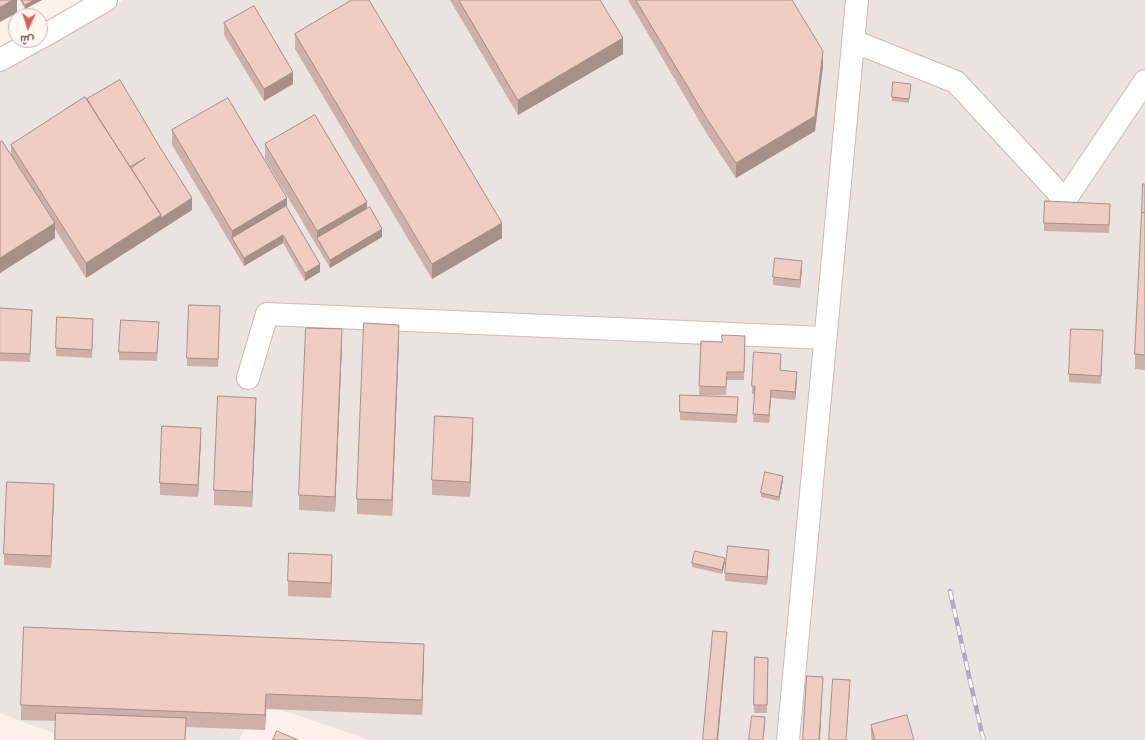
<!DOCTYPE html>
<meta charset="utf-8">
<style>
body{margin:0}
#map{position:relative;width:1145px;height:740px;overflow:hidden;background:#fbf1ea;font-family:Overpass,Cairo,sans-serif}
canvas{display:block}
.north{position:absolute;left:8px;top:8px;width:40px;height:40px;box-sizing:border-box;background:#fef6f0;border:1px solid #c7b6b0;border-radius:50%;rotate:184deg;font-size:11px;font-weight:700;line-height:16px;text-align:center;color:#75554f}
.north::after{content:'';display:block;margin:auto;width:14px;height:18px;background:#dd5c58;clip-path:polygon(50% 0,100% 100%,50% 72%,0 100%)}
</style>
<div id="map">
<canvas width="1145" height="740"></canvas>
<div class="north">ش</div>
</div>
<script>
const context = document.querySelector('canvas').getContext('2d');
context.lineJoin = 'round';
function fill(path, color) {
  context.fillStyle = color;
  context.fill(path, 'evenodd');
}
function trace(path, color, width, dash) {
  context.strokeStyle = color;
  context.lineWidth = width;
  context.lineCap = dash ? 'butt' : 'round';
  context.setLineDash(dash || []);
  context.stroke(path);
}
const industrial = new Path2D(`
 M 123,0 L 1145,0 L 1145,740 L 370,740 L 258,702 L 239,740 L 72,740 L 0,713 L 0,72 Z`);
const minor = new Path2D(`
 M 40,38 L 106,0
 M 853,41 L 956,82 L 1065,200 L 1145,81
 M 0,60 L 36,40
 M 248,378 L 267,314 L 825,338
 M 788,740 L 857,0`);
const rail = new Path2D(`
 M 950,591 L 982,734 L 984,740`);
const wall = new Path2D(`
 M 20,0 L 42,0 L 25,9 Z
 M 450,0 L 600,0 L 623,54 L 518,115 Z
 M 628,0 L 792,0 L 823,66 L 815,131 L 736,178 L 707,134 Z
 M 224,23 L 293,84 L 264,101 L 224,35 Z
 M 295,34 L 502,238 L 432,279 L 295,49 Z
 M 911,88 L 909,103 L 892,101 L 892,97 Z
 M 87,99 L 192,210 L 86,278 L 55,229 L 55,238 L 0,273 L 0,142 L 11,155 L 11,145 L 87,101 Z
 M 172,130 L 287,209 L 320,272 L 305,281 L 283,243 L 244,266 L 172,145 Z
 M 265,144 L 367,209 L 382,237 L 330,268 L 265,159 Z
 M 1145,184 L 1145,370 L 1135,369 L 1135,354 L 1142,212 Z
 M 1110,212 L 1109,233 L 1044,231 L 1044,223 Z
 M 802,269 L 800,288 L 773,285 L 773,277 Z
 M 0,308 L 32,318 L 30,362 L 0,361 Z
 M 220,314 L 218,367 L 187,366 L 187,358 Z
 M 93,327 L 92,358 L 56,356 L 56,348 Z
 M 159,330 L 157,361 L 119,360 L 119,352 Z
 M 745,336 L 744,380 L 727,380 L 726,395 L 699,395 L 701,341 L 722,342 Z
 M 1103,338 L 1101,384 L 1069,382 L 1069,374 Z
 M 399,340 L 392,516 L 357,514 L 357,499 Z
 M 342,344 L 335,512 L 299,510 L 299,495 Z
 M 781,362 L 780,370 L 797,380 L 795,400 L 771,398 L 769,423 L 753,422 L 755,394 L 752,394 L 752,386 Z
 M 680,395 L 738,405 L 737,423 L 680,420 Z
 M 256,413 L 252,507 L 214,505 L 214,490 Z
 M 473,433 L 470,497 L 432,495 L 432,480 Z
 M 201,439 L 198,497 L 160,495 L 160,483 Z
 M 783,480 L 779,501 L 761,497 L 761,493 Z
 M 54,495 L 51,568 L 4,565 L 4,554 Z
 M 769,558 L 767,585 L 725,581 L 725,573 Z
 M 725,562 L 722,574 L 692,567 L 692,563 Z
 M 332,570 L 331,598 L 288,596 L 288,581 Z
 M 755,657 L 768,658 L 767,713 L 754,713 Z
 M 424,659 L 422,715 L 266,709 L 265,730 L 186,727 L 185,740 L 55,740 L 56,721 L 21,720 L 21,705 Z
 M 871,725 L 914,740 L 872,740 L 871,737 Z`);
const shadedWall = new Path2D(`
 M 13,0 L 17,0 L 17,13 L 0,22 L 0,7 Z
 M 34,0 L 42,0 L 25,9 L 25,5 Z
 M 623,38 L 623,54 L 518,115 L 518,100 Z
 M 823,51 L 823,66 L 815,131 L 736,178 L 736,163 Z
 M 293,72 L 293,84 L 264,101 L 264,89 Z
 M 192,198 L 192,210 L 86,278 L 86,263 L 161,215 Z
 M 287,198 L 287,213 L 232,238 L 232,231 Z
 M 367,202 L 367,217 L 317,238 L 317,231 Z
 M 55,223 L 55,238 L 0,273 L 0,258 Z
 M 502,223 L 502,238 L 432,279 L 432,264 Z
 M 382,229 L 382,237 L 330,268 L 330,260 Z
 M 283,235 L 283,243 L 244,266 L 244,258 Z
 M 802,261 L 802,269 L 800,288 L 800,280 Z
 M 320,264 L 320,272 L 305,281 L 305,273 Z
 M 399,325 L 399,340 L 392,516 L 392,500 Z
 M 342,329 L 342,344 L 335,512 L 335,497 Z
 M 797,372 L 797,380 L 795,400 L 795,392 Z
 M 771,390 L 771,398 L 769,423 L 769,415 Z
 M 256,398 L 256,413 L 252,507 L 252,492 Z
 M 473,418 L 473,433 L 470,497 L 470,482 Z
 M 201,428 L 201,439 L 198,497 L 198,485 Z
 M 783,476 L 783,480 L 779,501 L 779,497 Z
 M 54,484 L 54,495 L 51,568 L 51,556 Z
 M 769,550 L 769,558 L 767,585 L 767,577 Z
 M 332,555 L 332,570 L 331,598 L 331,583 Z
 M 725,558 L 725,562 L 722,574 L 722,570 Z
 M 727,632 L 727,640 L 718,740 L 717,740 Z
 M 424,644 L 424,659 L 422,715 L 422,700 Z
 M 823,677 L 820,740 L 819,740 Z
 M 850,680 L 850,688 L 846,740 Z
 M 266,694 L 266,709 L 265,730 L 265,715 Z
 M 765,717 L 765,725 L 763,740 Z`);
const building = new Path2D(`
 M 0,0 L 13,0 L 0,7 Z
 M 22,0 L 34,0 L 25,5 Z
 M 352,0 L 369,0 L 502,223 L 432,264 L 295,34 Z
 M 459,0 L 600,0 L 623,38 L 518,100 Z
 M 636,0 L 792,0 L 823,51 L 815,116 L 736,163 L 707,119 Z
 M 254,6 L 293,72 L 264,89 L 224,23 Z
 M 120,80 L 161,149 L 192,198 L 161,218 L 161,215 L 131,168 L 145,158 L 130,167 L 100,120 L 87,99 Z
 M 893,82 L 911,84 L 909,99 L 892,97 Z
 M 85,97 L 161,215 L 86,263 L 11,145 Z
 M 228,98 L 287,198 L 232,231 L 172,130 Z
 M 315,115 L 367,202 L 317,231 L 265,144 Z
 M 2,141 L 55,223 L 0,258 L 0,142 Z
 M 1143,184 L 1145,184 L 1145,213 L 1142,212 Z
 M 1045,201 L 1110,204 L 1109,225 L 1044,223 Z
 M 286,206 L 320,264 L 305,273 L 283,235 L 244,258 L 232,238 Z
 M 370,207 L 382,229 L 330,260 L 317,238 Z
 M 1142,212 L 1145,213 L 1145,355 L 1135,354 Z
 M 775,258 L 802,261 L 800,280 L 773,277 Z
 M 189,305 L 220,306 L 218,359 L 187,358 Z
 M 0,308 L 32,310 L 30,354 L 0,353 Z
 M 57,317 L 93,319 L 92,350 L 56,348 Z
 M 121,320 L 159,322 L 157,353 L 119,352 Z
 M 364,323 L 399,325 L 392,500 L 357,499 Z
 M 306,328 L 342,329 L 335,497 L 299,495 Z
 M 1071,329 L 1103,330 L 1101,376 L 1069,374 Z
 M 722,335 L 745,336 L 744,372 L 727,372 L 726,387 L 699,386 L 701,341 L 722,342 Z
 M 754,352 L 781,354 L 780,370 L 797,372 L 795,392 L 771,390 L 769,415 L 753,414 L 755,386 L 752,386 Z
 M 680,395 L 738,397 L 737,415 L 680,412 Z
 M 218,396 L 256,398 L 252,492 L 214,490 Z
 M 435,416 L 473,418 L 470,482 L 432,480 Z
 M 162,426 L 201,428 L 198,485 L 160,483 Z
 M 765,472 L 783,476 L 779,497 L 761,493 Z
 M 7,482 L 54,484 L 51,556 L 4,554 Z
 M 728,546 L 769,550 L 767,577 L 725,573 Z
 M 695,551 L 725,558 L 722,570 L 692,563 Z
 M 289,553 L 332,555 L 331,583 L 288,581 Z
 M 24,627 L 424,644 L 422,700 L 266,694 L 265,715 L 21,705 Z
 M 713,631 L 727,632 L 717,740 L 703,740 Z
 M 755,657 L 768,658 L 767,705 L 754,705 Z
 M 807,676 L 823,677 L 819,740 L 803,740 Z
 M 833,679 L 850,680 L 846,740 L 829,740 Z
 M 56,713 L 186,718 L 185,740 L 55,740 Z
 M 907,715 L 914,740 L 875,740 L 871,725 Z
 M 752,716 L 765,717 L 763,740 L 749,740 Z
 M 277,731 L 298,740 L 273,740 Z`);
fill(industrial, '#ebe3e0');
trace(minor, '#cfbab3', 24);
trace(minor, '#fff', 22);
trace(rail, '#b2a8c5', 4.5);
trace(rail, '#fef6f0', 3, [9]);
fill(wall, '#ceb0a8');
fill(shadedWall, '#a79088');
fill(building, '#efcdc3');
trace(building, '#a79088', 1);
</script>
